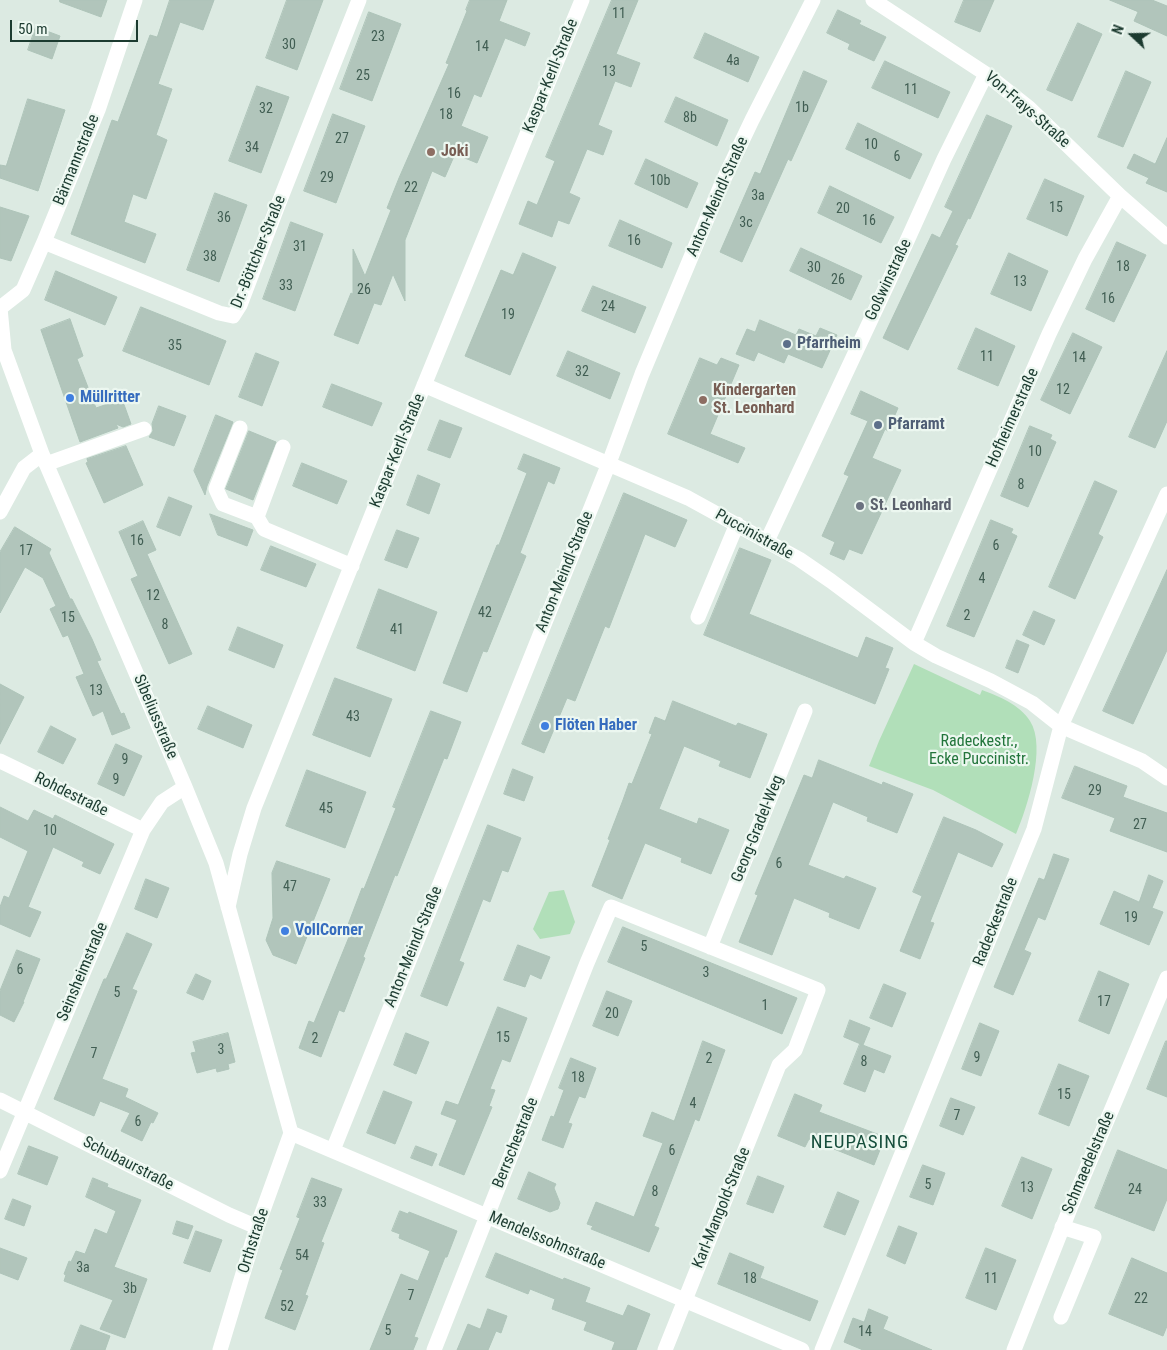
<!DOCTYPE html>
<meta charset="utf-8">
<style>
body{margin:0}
#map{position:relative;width:1167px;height:1350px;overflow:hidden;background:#dceae2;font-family:"Roboto Condensed",sans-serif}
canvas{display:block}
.north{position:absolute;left:1107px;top:10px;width:50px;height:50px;-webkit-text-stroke:4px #ecf7f0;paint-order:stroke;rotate:291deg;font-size:14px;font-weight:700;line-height:20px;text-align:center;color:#1c3b30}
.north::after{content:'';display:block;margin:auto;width:18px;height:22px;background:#1c3b30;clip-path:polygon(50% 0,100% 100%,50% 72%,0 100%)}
.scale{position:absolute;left:10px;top:20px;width:128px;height:22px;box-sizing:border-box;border:2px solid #1c3b30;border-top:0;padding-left:6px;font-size:15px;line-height:18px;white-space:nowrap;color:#1c3b30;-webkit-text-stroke:4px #ecf7f0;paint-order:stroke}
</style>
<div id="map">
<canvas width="1167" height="1350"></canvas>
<div class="north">N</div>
<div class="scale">50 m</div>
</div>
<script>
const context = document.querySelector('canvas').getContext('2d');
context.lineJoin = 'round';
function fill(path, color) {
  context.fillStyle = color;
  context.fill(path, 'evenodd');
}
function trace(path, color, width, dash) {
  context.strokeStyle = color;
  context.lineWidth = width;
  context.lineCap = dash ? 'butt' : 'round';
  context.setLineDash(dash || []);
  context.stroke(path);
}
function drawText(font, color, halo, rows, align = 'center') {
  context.font = font + ' "Roboto Condensed",sans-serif';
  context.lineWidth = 4.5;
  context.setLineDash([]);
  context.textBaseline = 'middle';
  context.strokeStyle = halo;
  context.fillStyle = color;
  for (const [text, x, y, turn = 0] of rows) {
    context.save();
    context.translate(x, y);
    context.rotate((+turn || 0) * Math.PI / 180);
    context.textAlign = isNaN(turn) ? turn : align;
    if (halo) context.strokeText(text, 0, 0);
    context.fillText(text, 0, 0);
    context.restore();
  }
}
const green = new Path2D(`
 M 914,664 L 980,695 L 982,690 C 999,696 1020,705 1030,721 C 1047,747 1027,808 1016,834 L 933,790 L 869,766 L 879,741 Z
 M 564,890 L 575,922 L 570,934 L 540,939 L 533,929 L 549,892 Z`);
const building = new Path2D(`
 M 60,0 L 107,0 L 101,17 L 60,2 Z
 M 170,0 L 214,0 L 203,30 L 180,22 L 158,84 L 172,89 L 156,135 L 167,140 L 146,199 L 133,194 L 124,222 L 156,234 L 145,263 L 71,234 L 112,120 L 118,122 L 150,35 L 157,37 Z
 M 287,0 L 323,0 L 297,70 L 266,58 Z
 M 470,0 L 507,0 L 499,21 L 530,33 L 525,46 L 505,38 L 481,97 L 474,94 L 461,126 L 488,137 L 477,163 L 455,154 L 445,177 L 432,171 L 405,240 L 405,301 L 393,274 L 381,305 L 374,303 L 358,344 L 334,335 L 351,293 L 353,294 L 353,249 L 365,276 L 391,210 L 387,208 L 399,178 L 449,64 L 446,63 L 467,11 L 466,10 Z
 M 612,0 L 638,0 L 616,54 L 640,63 L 631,87 L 615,81 L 598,125 L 612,131 L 603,155 L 587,149 L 569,193 L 580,198 L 569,224 L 558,220 L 552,237 L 519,224 L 528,201 L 537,205 L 555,161 L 546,157 Z
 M 964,0 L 994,0 L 980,32 L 955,22 Z
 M 1110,0 L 1152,0 L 1167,6 L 1167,36 L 1134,21 L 1138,12 Z
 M 838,10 L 861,21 L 859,24 L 886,37 L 874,61 L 848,49 L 850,44 L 827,33 Z
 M 369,12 L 401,24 L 372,101 L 340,89 Z
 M 1078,23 L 1102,34 L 1072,101 L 1047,90 Z
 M 36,27 L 60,36 L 52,59 L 28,50 Z
 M 705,33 L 759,57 L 748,82 L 694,58 Z
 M 885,61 L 950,92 L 938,118 L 872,88 Z
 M 804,71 L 827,81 L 791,161 L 788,159 L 742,262 L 720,252 L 755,172 L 760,174 Z
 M 1126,71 L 1151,82 L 1123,147 L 1098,137 Z
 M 257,86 L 289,97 L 261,173 L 229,161 Z
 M 676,97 L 728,120 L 717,146 L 665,122 Z
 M 28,99 L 65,110 L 38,191 L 0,178 L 0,165 L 6,166 Z
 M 333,114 L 365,126 L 336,203 L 304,191 Z
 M 987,115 L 1012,126 L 970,219 L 968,218 L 955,245 L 958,246 L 908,350 L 883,338 L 932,234 L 940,238 L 953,211 L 945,207 Z
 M 858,123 L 922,154 L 910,179 L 846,149 Z
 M 1167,138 L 1167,192 L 1146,183 L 1149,178 L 1127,168 L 1134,154 L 1155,164 Z
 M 646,159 L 698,183 L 687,208 L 635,184 Z
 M 1045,179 L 1084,196 L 1067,236 L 1027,219 Z
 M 830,186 L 894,217 L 881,243 L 818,213 Z
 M 215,193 L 247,205 L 219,282 L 187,270 Z
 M 0,207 L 29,216 L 11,261 L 0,258 Z
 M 620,220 L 672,243 L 662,268 L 609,246 Z
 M 291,222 L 323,234 L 295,311 L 263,299 Z
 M 1117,242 L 1146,255 L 1114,322 L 1086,309 Z
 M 801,248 L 862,276 L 851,300 L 790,271 Z
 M 523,253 L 556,267 L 510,375 L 465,356 L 501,270 L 513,275 Z
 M 1009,253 L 1048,271 L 1031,311 L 991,294 Z
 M 56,271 L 117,297 L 105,325 L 45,300 Z
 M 593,286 L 646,307 L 635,333 L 582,311 Z
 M 141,307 L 226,341 L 209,385 L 123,351 Z
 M 70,319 L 83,356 L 77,359 L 96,408 L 122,399 L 131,424 L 123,427 L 116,424 L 118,428 L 80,442 L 41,330 Z
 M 760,320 L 796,335 L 799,329 L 816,336 L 820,328 L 837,335 L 822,368 L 788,354 L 784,363 L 758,352 L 754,361 L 736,354 L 747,329 L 755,332 Z
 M 976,328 L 1015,346 L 998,386 L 958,369 Z
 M 1073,333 L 1102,347 L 1070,414 L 1041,400 Z
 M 568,351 L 620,373 L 610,399 L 557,376 Z
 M 1167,351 L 1167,421 L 1155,448 L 1129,437 Z
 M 256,353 L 279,362 L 262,406 L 239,397 Z
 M 700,358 L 717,365 L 721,358 L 739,365 L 710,434 L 745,448 L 738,463 L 668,434 Z
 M 332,384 L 382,403 L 372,426 L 323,407 Z
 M 861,391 L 898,408 L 888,431 L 885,429 L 872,458 L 901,470 L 862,554 L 849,549 L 844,560 L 830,554 L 835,542 L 822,536 L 849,476 L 844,474 L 868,421 L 851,414 Z
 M 159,406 L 186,416 L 174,446 L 149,437 L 153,431 L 152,424 Z
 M 216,415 L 233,422 L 207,486 L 205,495 L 194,471 Z
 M 440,420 L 462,428 L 450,458 L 428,450 Z
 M 1030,426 L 1052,435 L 1050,439 L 1056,442 L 1028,507 L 1001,496 Z
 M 249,431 L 276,442 L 253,500 L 226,489 Z
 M 126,446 L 143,485 L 104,503 L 86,463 L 88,462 L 87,459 Z
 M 524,454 L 560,468 L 554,484 L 548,481 L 520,553 L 526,556 L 487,652 L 483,651 L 467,692 L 443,683 L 474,603 L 497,545 L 499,545 L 527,473 L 518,469 Z
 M 302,463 L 347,481 L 337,504 L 293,486 Z
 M 418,475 L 440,484 L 429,514 L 407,505 Z
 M 1095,481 L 1117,491 L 1098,534 L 1103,537 L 1075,599 L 1049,587 Z
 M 624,493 L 687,520 L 675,547 L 645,534 L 609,628 L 605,626 L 575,701 L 567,698 L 544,753 L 522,744 Z
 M 169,497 L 192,506 L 180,536 L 157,527 Z
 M 210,514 L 253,530 L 247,546 L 218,535 Z
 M 991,520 L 1013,529 L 1011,533 L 1017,536 L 974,637 L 947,626 Z
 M 143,521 L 156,550 L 147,554 L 192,654 L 169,664 L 131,579 L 138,576 L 119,532 Z
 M 15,527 L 51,549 L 49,553 L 70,599 L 72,599 L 92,639 L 101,660 L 97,661 L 121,714 L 124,713 L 130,728 L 112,735 L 103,711 L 93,716 L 76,677 L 84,674 L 68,635 L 63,637 L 50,609 L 56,606 L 43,578 L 25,567 L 0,613 L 0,552 Z
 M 397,530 L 419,538 L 407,568 L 385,560 Z
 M 271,546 L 316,564 L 306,587 L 261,570 Z
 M 740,548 L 771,560 L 749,614 L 858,658 L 866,637 L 893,648 L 885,668 L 889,669 L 875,704 L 704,635 Z
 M 1167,570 L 1167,650 L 1133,724 L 1103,711 Z
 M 379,589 L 437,612 L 415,671 L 357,648 Z
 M 1034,611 L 1055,620 L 1044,645 L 1023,635 Z
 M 238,627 L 283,645 L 274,668 L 229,650 Z
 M 1017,640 L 1029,645 L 1018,673 L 1006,668 Z
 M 335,678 L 392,699 L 370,757 L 313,735 Z
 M 0,684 L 24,697 L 0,744 Z
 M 673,701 L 736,726 L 738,723 L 767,734 L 750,778 L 719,766 L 721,761 L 684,746 L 659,809 L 697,824 L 699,818 L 729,830 L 711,874 L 681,862 L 682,858 L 645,843 L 622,899 L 592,886 L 610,840 L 608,839 L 623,800 L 629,783 L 632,784 L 652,734 L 649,733 L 655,717 L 665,721 Z
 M 208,706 L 252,725 L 243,748 L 198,729 Z
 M 431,711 L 461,722 L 447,759 L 444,758 L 397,876 L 395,875 L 363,957 L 365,958 L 344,1012 L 339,1010 L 321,1057 L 299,1048 L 309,1021 L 314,1023 L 351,932 L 346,930 L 362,888 L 364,889 L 396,808 L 393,807 Z
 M 51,726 L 76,739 L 63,764 L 38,752 Z
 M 116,744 L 142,756 L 124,796 L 98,784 Z
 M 819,760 L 882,785 L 883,782 L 913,794 L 897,833 L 867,821 L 868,817 L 833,802 L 808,865 L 844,879 L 846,876 L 876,888 L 859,929 L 829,917 L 830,913 L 794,898 L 772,955 L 739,942 L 758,895 L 755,894 L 804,775 L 812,778 Z
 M 1075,766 L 1127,786 L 1123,797 L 1167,813 L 1167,852 L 1110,831 L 1115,818 L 1062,798 Z
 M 513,769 L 533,777 L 524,801 L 504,794 Z
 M 307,770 L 366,792 L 345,848 L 286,826 Z
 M 0,807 L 28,821 L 34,810 L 53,819 L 55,815 L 114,844 L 100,874 L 82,866 L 84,862 L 53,847 L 28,907 L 41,912 L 30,937 L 0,924 L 0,907 L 4,896 L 9,898 L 28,851 L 0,837 Z
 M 944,817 L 976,830 L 1003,844 L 992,867 L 958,852 L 930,922 L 934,923 L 920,959 L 900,951 L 922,896 L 913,892 Z
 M 488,825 L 521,838 L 508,872 L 502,870 L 490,902 L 483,899 L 459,961 L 464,963 L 447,1006 L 421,996 Z
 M 1054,854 L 1069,859 L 1045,920 L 1038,917 L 1024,950 L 1031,953 L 1013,995 L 994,987 L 1039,878 L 1044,880 Z
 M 277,861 L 330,879 L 296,964 L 273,955 L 266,940 L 273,918 L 272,873 Z
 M 1149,875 L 1163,881 L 1152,908 L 1163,912 L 1149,945 L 1100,924 L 1114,891 L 1139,902 Z
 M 146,879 L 169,888 L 157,918 L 135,909 Z
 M 623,927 L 797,998 L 782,1034 L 608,962 Z
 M 127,933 L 152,944 L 132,989 L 137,991 L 102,1079 L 128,1089 L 125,1097 L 158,1113 L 153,1123 L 151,1122 L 142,1141 L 121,1131 L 130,1113 L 100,1101 L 94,1116 L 54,1099 L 104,979 L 106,979 Z
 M 518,945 L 550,957 L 541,979 L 530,974 L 525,987 L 504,980 Z
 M 17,950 L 40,959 L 23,1002 L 24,1002 L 14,1022 L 0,1015 L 0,991 Z
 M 1099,971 L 1129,984 L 1109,1034 L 1079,1021 Z
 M 196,974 L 211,981 L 203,1000 L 187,993 Z
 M 884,984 L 906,993 L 892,1027 L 870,1018 Z
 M 607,991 L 632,1001 L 618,1036 L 593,1026 Z
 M 498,1007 L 527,1018 L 510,1062 L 502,1059 L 490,1089 L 495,1090 L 489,1106 L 492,1107 L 464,1175 L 439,1165 L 457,1120 L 441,1114 L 446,1101 L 458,1105 Z
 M 850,1020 L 870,1028 L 863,1045 L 844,1037 Z
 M 980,1023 L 999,1031 L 981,1076 L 962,1069 Z
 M 228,1033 L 235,1062 L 228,1064 L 229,1069 L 217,1072 L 216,1068 L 197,1073 L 191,1053 L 196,1052 L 193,1042 Z
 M 406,1033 L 429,1042 L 416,1074 L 394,1065 Z
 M 703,1041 L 725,1050 L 699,1121 L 695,1119 L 654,1226 L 659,1228 L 649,1252 L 591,1229 L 593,1226 L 587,1224 L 596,1202 L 634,1217 L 663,1143 L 643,1136 L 652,1112 L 674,1121 Z
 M 1166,1041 L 1167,1041 L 1167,1097 L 1147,1089 Z
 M 860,1044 L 891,1056 L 884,1073 L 874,1069 L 865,1092 L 844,1084 Z
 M 571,1058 L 596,1068 L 585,1098 L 579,1096 L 568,1123 L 572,1124 L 563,1148 L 542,1140 L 551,1116 L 554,1117 L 564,1090 L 559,1088 Z
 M 1059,1064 L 1089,1076 L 1069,1126 L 1039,1114 Z
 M 384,1091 L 412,1102 L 395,1144 L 367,1133 Z
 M 795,1094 L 822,1105 L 819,1112 L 885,1137 L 874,1165 L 809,1139 L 805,1147 L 778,1136 Z
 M 951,1098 L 975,1107 L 963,1135 L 940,1126 Z
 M 29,1146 L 58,1157 L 47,1185 L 18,1174 Z
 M 416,1146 L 437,1154 L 432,1166 L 411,1158 Z
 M 1118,1150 L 1167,1170 L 1167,1199 L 1154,1231 L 1095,1208 Z
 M 1022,1157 L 1052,1169 L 1032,1219 L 1002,1206 Z
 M 923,1165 L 945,1173 L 933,1205 L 910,1197 Z
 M 529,1172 L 556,1184 L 554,1188 L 560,1203 L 558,1209 L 550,1212 L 518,1199 Z
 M 758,1176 L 784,1186 L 773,1213 L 747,1204 Z
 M 93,1178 L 108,1184 L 107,1187 L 141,1200 L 114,1267 L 147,1279 L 125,1338 L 100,1329 L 113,1300 L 64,1281 L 66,1275 L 64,1274 L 69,1261 L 71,1262 L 76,1251 L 85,1254 L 95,1229 L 107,1234 L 116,1211 L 86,1197 Z
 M 312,1178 L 342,1189 L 321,1242 L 324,1243 L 305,1295 L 308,1296 L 295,1330 L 265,1318 L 283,1270 L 280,1269 L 300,1218 L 297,1217 Z
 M 838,1192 L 859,1201 L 845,1235 L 824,1227 Z
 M 13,1199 L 31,1206 L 24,1226 L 5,1219 Z
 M 400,1211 L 408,1214 L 409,1212 L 457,1231 L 447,1257 L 445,1257 L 414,1337 L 418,1338 L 413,1350 L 370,1350 L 401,1274 L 418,1281 L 430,1251 L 399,1238 L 400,1234 L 392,1231 Z
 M 177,1221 L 193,1226 L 188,1239 L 173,1234 Z
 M 899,1226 L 917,1233 L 905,1264 L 887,1256 Z
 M 196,1231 L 222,1240 L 210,1272 L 184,1263 Z
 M 0,1248 L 27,1258 L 18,1280 L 0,1273 Z
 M 986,1248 L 1016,1260 L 996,1310 L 966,1298 Z
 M 496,1253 L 563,1280 L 564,1278 L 590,1288 L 585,1302 L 623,1316 L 628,1305 L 650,1314 L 636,1350 L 612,1350 L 615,1342 L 584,1330 L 587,1322 L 552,1309 L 555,1299 L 530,1289 L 528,1294 L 486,1277 Z
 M 730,1253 L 764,1267 L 760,1278 L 818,1301 L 810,1321 L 718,1284 Z
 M 1132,1258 L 1167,1273 L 1167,1326 L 1163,1336 L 1109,1314 Z
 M 488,1309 L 507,1316 L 501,1333 L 496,1331 L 488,1350 L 457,1350 L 468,1324 L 480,1329 Z
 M 869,1309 L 888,1317 L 883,1329 L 932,1350 L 863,1350 L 844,1342 L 853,1318 L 864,1322 Z
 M 81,1325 L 110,1336 L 105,1350 L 71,1350 Z`);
const minor = new Path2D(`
 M 873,0 L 986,74 L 1029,108 L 1120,196 L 1167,237
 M 44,242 L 219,313 L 233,316 L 240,305 L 278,205 L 359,0
 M 0,308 L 4,350 L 42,454 L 185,787 L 216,863 L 291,1133
 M 0,308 L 23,290 L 44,242 L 98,110 L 135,0
 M 424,385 L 688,498 L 799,559 L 831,581 L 914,643 L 936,656 L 991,681 L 1032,703 L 1061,726 L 1142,761 L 1167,778
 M 240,428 L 216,489 L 223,504 L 257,517
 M 283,447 L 257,517 L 264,529 L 352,566
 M 46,464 L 144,429
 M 0,512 L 24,468 L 42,454
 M 767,541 L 888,283 L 944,159 L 986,74
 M 698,617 L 737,524
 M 914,643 L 1049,334 L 1085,259 L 1120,196
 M 0,761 L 143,830
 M 228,907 L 240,854 L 254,808 L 418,400 L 582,0
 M 710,947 L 805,711
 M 0,1100 L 229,1215 L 257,1227
 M 291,1133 L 802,1350
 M 333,1150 L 609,463 L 642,374 L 722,183 L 752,120 L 813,0
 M 0,1171 L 143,830 L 162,802 L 185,787
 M 1061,1317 L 1094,1237 L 1062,1227
 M 220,1350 L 257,1227 L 291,1133
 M 434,1350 L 587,963 L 611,907 L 818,990 L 795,1050 L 779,1065 L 665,1350
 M 822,1350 L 1034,829 L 1061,726 L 1167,494
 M 1014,1350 L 1071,1206 L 1167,978`);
const markers = [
 [431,152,5,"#8d6e63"],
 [787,344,5,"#5c6f8a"],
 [70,398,5,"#3f7fe0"],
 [703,400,5,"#8d6e63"],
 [878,425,5,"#5c6f8a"],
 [860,506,5,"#6b7280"],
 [545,726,5,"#3f7fe0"],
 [285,931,5,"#3f7fe0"]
];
const numberNames = [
 ["11",619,14],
 ["23",378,37],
 ["30",289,45],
 ["14",482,47],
 ["4a",733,61],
 ["13",609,72],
 ["25",363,76],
 ["11",911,90],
 ["16",454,94],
 ["1b",802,108],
 ["32",266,109],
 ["18",446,115],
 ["8b",690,118],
 ["27",342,139],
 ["10",871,145],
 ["34",252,148],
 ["6",897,157],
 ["29",327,178],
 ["10b",660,181],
 ["22",411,188],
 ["3a",758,196],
 ["15",1056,208],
 ["20",843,209],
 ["36",224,218],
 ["16",869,221],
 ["3c",746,223],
 ["16",634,241],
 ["31",300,247],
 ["38",210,257],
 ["18",1123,267],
 ["30",814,268],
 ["26",838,280],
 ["13",1020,282],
 ["33",286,286],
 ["26",364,290],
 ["16",1108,299],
 ["24",608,307],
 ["19",508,315],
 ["35",175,346],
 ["11",987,357],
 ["14",1079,358],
 ["32",582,372],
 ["12",1063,390],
 ["10",1035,452],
 ["8",1021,485],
 ["16",137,541],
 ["6",996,546],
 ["17",26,551],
 ["4",982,579],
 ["12",153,596],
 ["42",485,613],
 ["2",967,616],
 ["15",68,618],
 ["8",165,625],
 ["41",397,630],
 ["13",96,691],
 ["43",353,717],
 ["9",125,760],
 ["9",116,780],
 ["29",1095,791],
 ["45",326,809],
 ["27",1140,825],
 ["10",50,831],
 ["6",779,864],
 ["47",290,887],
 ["19",1131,918],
 ["5",644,947],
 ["6",20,970],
 ["3",706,973],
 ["5",117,993],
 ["17",1104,1002],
 ["1",765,1006],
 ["20",612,1014],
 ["15",503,1038],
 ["2",315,1039],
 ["3",221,1050],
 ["7",94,1054],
 ["9",977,1058],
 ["2",709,1059],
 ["8",864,1062],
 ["18",578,1078],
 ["15",1064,1095],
 ["4",693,1104],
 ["7",957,1116],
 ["6",138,1122],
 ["6",672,1151],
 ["5",928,1185],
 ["13",1027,1188],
 ["24",1135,1190],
 ["8",655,1192],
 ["33",320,1203],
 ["54",302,1256],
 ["3a",83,1268],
 ["18",750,1279],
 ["11",991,1279],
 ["3b",130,1289],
 ["7",411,1296],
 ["22",1141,1299],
 ["52",287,1307],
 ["5",388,1331],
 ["14",865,1332]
];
const streetNames = [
 ["Kaspar-Kerll-Straße",551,76,-68],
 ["Von-Frays-Straße",1027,110,41],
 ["Bärmannstraße",77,160,-68],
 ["Anton-Meindl-Straße",718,197,-66],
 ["Dr.-Böttcher-Straße",259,252,-68],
 ["Goßwinstraße",889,280,-65],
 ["Hofheimerstraße",1013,418,-66],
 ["Kaspar-Kerll-Straße",398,451,-68],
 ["Puccinistraße",754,535,29],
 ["Anton-Meindl-Straße",565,572,-68],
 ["Sibeliusstraße",155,717,67],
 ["Rohdestraße",71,795,26],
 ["Georg-Gradel-Weg",758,829,-68],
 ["Radeckestraße",996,922,-68],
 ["Anton-Meindl-Straße",414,947,-68],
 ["Seinsheimstraße",83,972,-67],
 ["Berrschestraße",516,1143,-68],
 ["Schmaedelstraße",1089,1163,-67],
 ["Schubaurstraße",128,1164,27],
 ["Karl-Mangold-Straße",722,1208,-68],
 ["Orthstraße",254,1241,-72],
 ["Mendelssohnstraße",547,1241,23]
];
const educationNames = [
 ["Joki",441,152],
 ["Kindergarten",713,391],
 ["St. Leonhard",713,409]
];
const serviceNames = [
 ["Pfarrheim",797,344],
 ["Pfarramt",888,425]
];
const shopNames = [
 ["Müllritter",80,398],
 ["Flöten Haber",555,726],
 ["VollCorner",295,931]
];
const worshipNames = [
 ["St. Leonhard",870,506]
];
const parkNames = [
 ["Radeckestr.,",979,742],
 ["Ecke Puccinistr.",979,760]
];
const quarterNames = [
 ["NEUPASING",860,1143]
];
fill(green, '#b1dfb9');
fill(building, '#b1c5bb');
trace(building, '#aec4b9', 1);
trace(minor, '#fff', 15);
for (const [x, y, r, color] of markers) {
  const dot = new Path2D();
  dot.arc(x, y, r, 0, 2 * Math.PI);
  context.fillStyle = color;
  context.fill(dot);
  trace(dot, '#ecf7f0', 2);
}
drawText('14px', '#415e53', null, numberNames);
drawText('16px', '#1c3b30', '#ecf7f0', streetNames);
drawText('bold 16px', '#785e54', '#ecf7f0', educationNames, 'left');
drawText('bold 16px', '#4e5e75', '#ecf7f0', serviceNames, 'left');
drawText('bold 16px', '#366cbe', '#ecf7f0', shopNames, 'left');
drawText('bold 16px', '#5b616d', '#ecf7f0', worshipNames, 'left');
drawText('16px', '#22753b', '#ecf7f0', parkNames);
context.letterSpacing = '1px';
drawText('19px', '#164e3c', '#ecf7f0', quarterNames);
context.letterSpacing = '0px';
</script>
